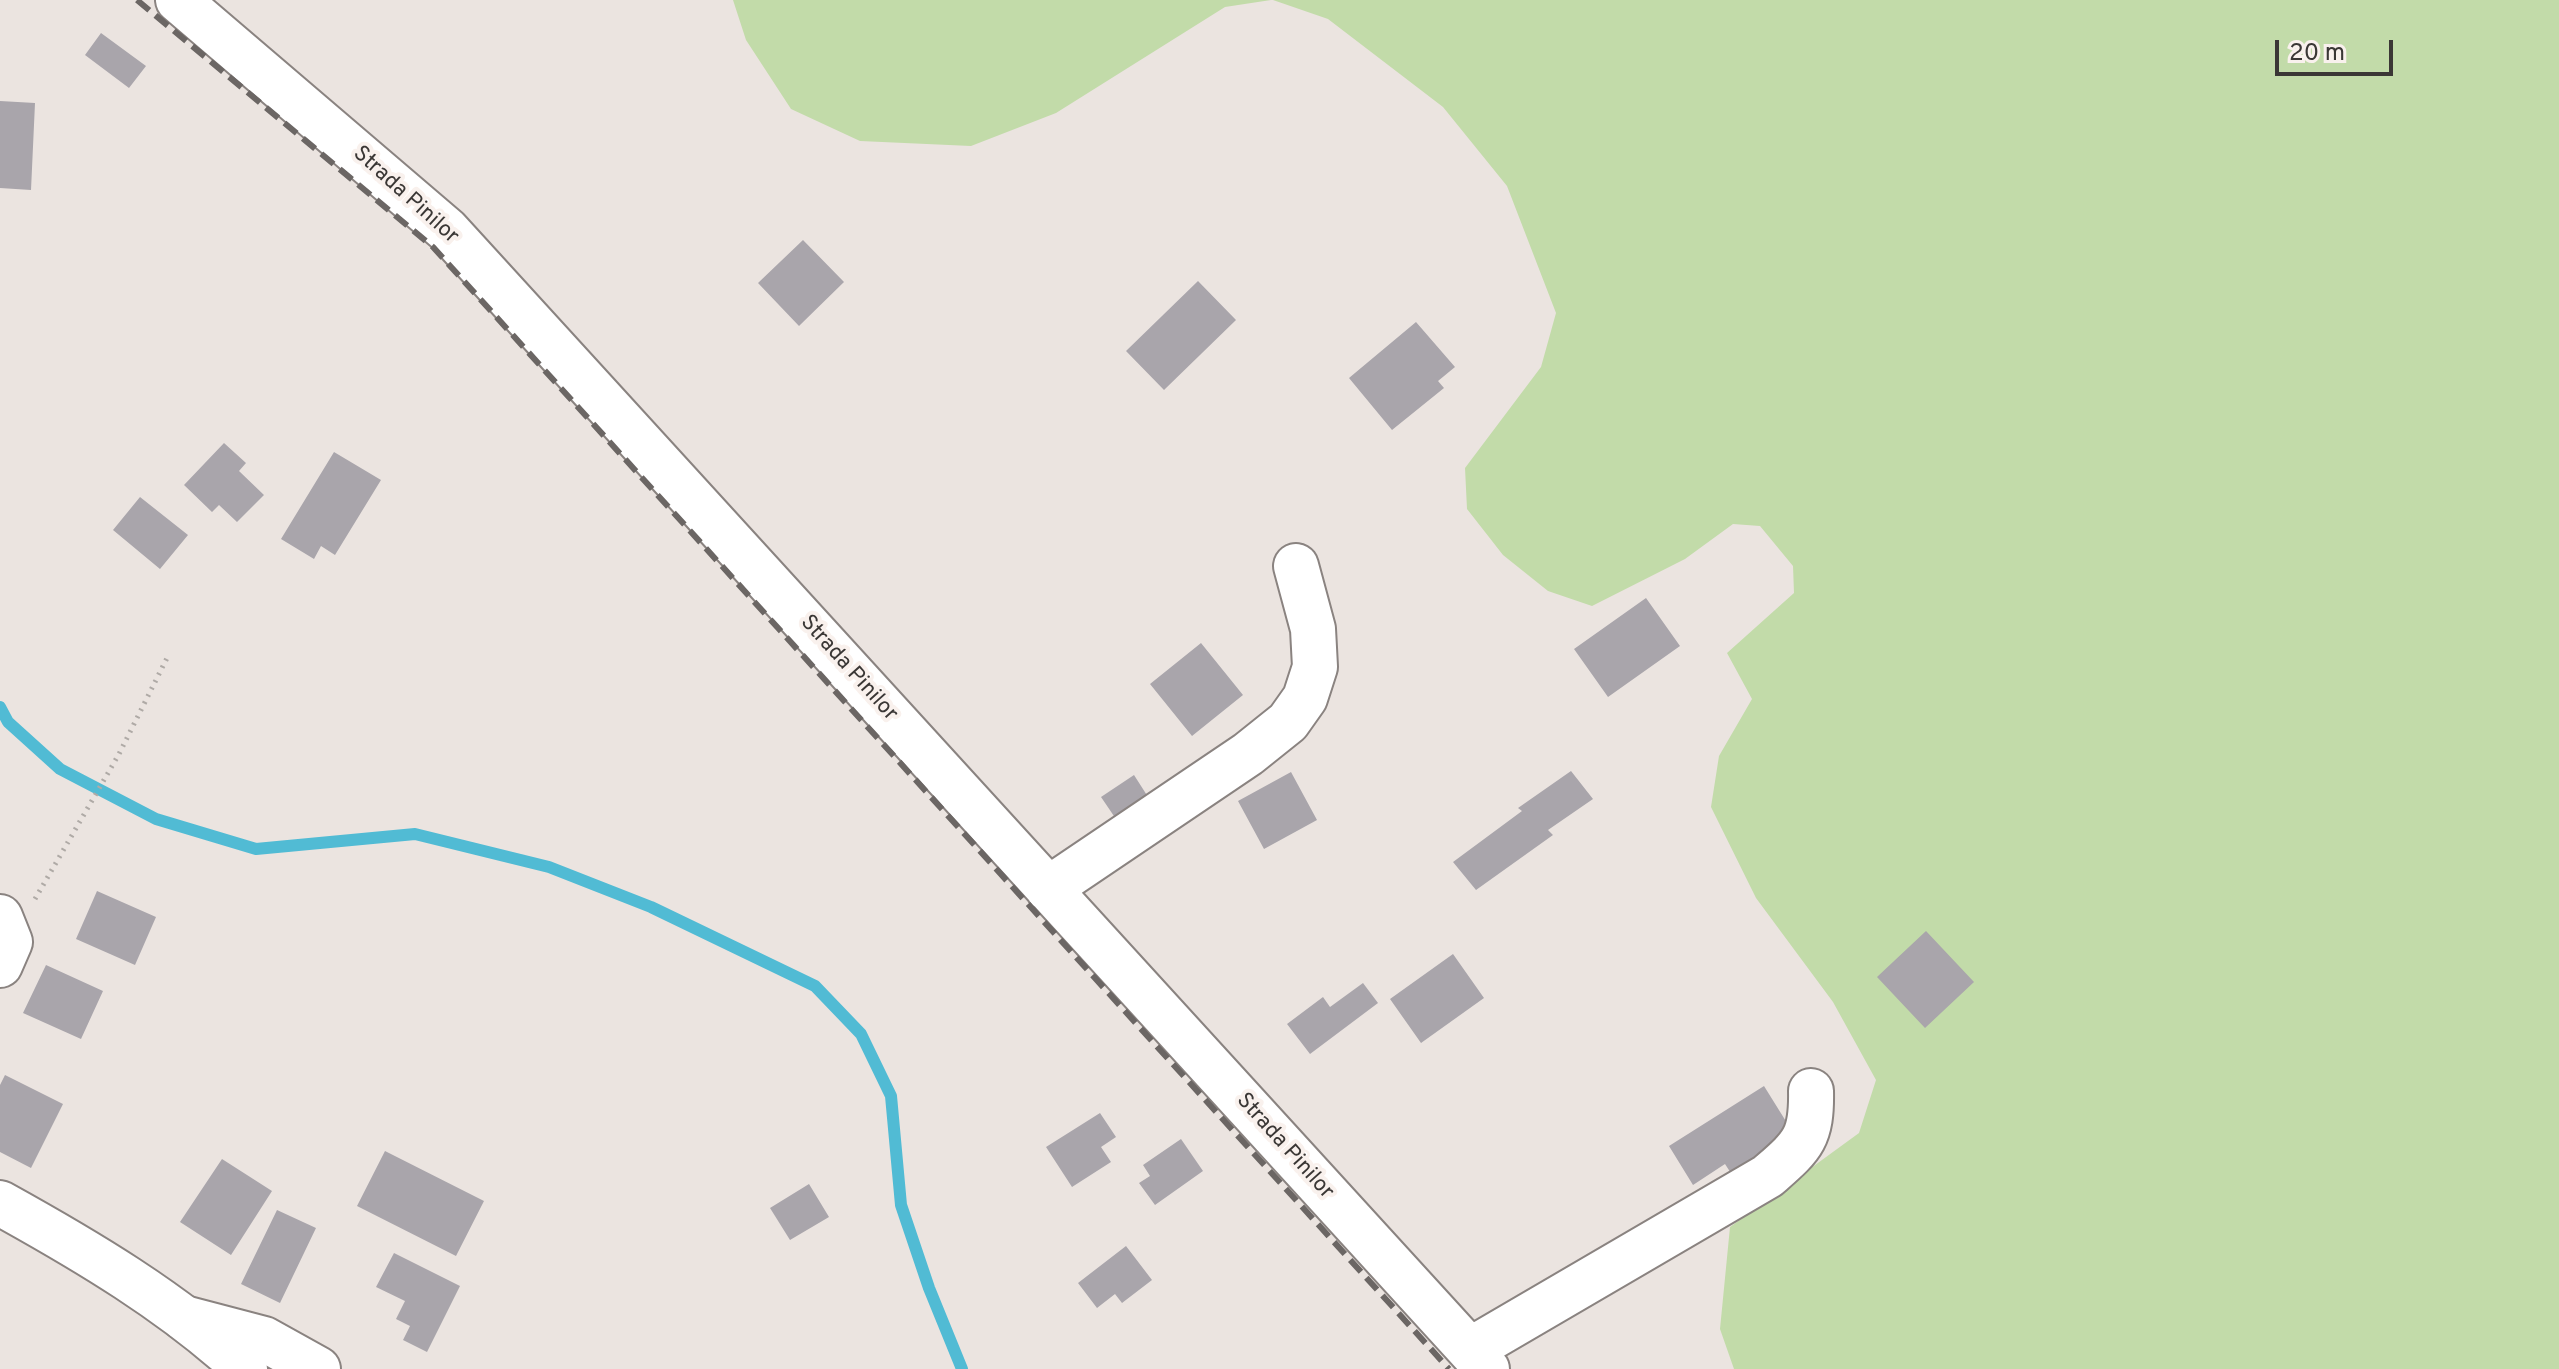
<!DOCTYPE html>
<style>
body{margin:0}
#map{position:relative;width:2559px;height:1369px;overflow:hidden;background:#ebe4e0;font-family:Overpass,sans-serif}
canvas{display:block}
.scale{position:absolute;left:2275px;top:40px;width:118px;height:36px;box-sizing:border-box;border:4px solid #3a3735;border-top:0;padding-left:10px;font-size:24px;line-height:28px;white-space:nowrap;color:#3a3735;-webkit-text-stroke:6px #f9f1ed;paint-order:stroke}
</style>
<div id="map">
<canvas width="2559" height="1369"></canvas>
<div class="scale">20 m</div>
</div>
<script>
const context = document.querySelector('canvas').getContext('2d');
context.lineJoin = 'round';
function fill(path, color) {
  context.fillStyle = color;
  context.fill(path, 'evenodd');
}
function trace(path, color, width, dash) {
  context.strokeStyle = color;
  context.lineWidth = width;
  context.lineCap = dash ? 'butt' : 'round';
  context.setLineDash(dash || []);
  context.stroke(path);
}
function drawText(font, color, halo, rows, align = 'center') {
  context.font = font + ' Overpass,sans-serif';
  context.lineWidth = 8;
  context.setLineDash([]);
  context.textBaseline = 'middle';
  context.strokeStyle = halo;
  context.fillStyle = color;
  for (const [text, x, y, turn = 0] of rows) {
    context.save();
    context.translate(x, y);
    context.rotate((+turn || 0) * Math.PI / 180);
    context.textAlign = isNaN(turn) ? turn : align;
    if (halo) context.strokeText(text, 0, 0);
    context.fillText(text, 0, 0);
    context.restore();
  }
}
const green = new Path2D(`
 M 733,0 L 1271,0 L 1225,7 L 1056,113 L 971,146 L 860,141 L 791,109 L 746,40 Z
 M 1273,0 L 2559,0 L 2559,1369 L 1734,1369 L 1720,1329 L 1730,1227 L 1859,1133 L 1876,1080 L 1833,1002 L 1756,898 L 1711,807 L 1719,756 L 1752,699 L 1727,653 L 1794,593 L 1793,566 L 1760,526 L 1733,524 L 1685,559 L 1592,606 L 1548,591 L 1503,555 L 1467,509 L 1465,468 L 1541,367 L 1556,313 L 1507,186 L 1443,107 L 1328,19 Z`);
const stream = new Path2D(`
 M 0,707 L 8,722 L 60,769 L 156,819 L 256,849 L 415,834 L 549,867 L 651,907 L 815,986 L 861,1034 L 891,1096 L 901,1205 L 929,1288 L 962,1369`);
const building = new Path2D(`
 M 101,33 L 146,66 L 129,88 L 85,55 Z
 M 0,101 L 35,103 L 31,190 L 0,188 Z
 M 803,240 L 844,282 L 799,326 L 758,283 Z
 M 1198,281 L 1236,320 L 1164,390 L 1126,351 Z
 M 1416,322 L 1455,367 L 1438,381 L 1444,388 L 1392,430 L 1349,378 Z
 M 224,443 L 246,463 L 239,471 L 264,495 L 237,522 L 219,505 L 212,512 L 184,485 Z
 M 334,452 L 381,480 L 335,555 L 321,546 L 314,559 L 281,539 Z
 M 140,497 L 188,535 L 160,569 L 113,530 Z
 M 1646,598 L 1680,646 L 1608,697 L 1574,649 Z
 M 1201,643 L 1243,695 L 1192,736 L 1150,684 Z
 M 1571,771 L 1593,799 L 1548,830 L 1553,835 L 1476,890 L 1453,862 L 1522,811 L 1518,808 Z
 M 1291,772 L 1317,820 L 1264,849 L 1238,801 Z
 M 1134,775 L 1150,800 L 1118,822 L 1101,797 Z
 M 97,891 L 156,917 L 135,965 L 76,939 Z
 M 1926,931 L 1974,982 L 1925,1028 L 1877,977 Z
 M 1453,954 L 1484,998 L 1421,1043 L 1390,999 Z
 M 46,965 L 103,991 L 81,1039 L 23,1013 Z
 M 1363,983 L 1378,1003 L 1310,1054 L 1287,1024 L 1323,997 L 1330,1007 Z
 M 5,1075 L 63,1104 L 31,1168 L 0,1152 L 0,1085 Z
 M 1764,1086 L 1792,1131 L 1736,1181 L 1725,1164 L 1693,1185 L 1669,1146 Z
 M 1100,1113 L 1116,1137 L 1101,1147 L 1111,1162 L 1072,1187 L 1046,1147 Z
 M 1181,1139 L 1203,1171 L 1155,1205 L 1139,1183 L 1150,1176 L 1143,1165 Z
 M 385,1151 L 484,1201 L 456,1256 L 357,1206 Z
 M 222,1159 L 272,1191 L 231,1255 L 180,1222 Z
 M 809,1184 L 829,1217 L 790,1240 L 770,1208 Z
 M 277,1210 L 316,1228 L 280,1303 L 241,1284 Z
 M 1126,1246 L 1152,1280 L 1122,1303 L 1115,1294 L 1097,1308 L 1078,1283 Z
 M 394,1253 L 460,1286 L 427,1352 L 403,1340 L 410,1326 L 396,1319 L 405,1301 L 376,1287 Z`);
const path = new Path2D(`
 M 35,899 L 119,754 L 169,654`);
const street = new Path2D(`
 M 178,0 L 447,230 L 1487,1369
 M 1048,889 L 1248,754 L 1288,722 L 1305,698 L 1315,667 L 1313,629 L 1296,566
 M 0,917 L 10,942 L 0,965
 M 184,1318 L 264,1339 L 318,1369
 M 1470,1350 L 1768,1176 C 1802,1146 1812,1139 1811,1091`);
const secondary = new Path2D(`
 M 0,1203 C 85,1250 173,1302 245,1369`);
const rail = new Path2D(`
 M 137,0 L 433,247 L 1449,1369`);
const streetNames = [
 ["Strada Pinilor",405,196,42],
 ["Strada Pinilor",848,669,48],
 ["Strada Pinilor",1284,1147,48]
];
fill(green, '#c2dba9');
trace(stream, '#51bbd4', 12);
fill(building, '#a9a5ab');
trace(street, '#8a8380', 48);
trace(secondary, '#8a8380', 48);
trace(path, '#afaaa6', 5, [2, 6]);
trace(street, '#fff', 44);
trace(secondary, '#fff', 44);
trace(rail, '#6b6664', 6, [16, 8]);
drawText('22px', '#3a3735', '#f9f1ed', streetNames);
</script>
